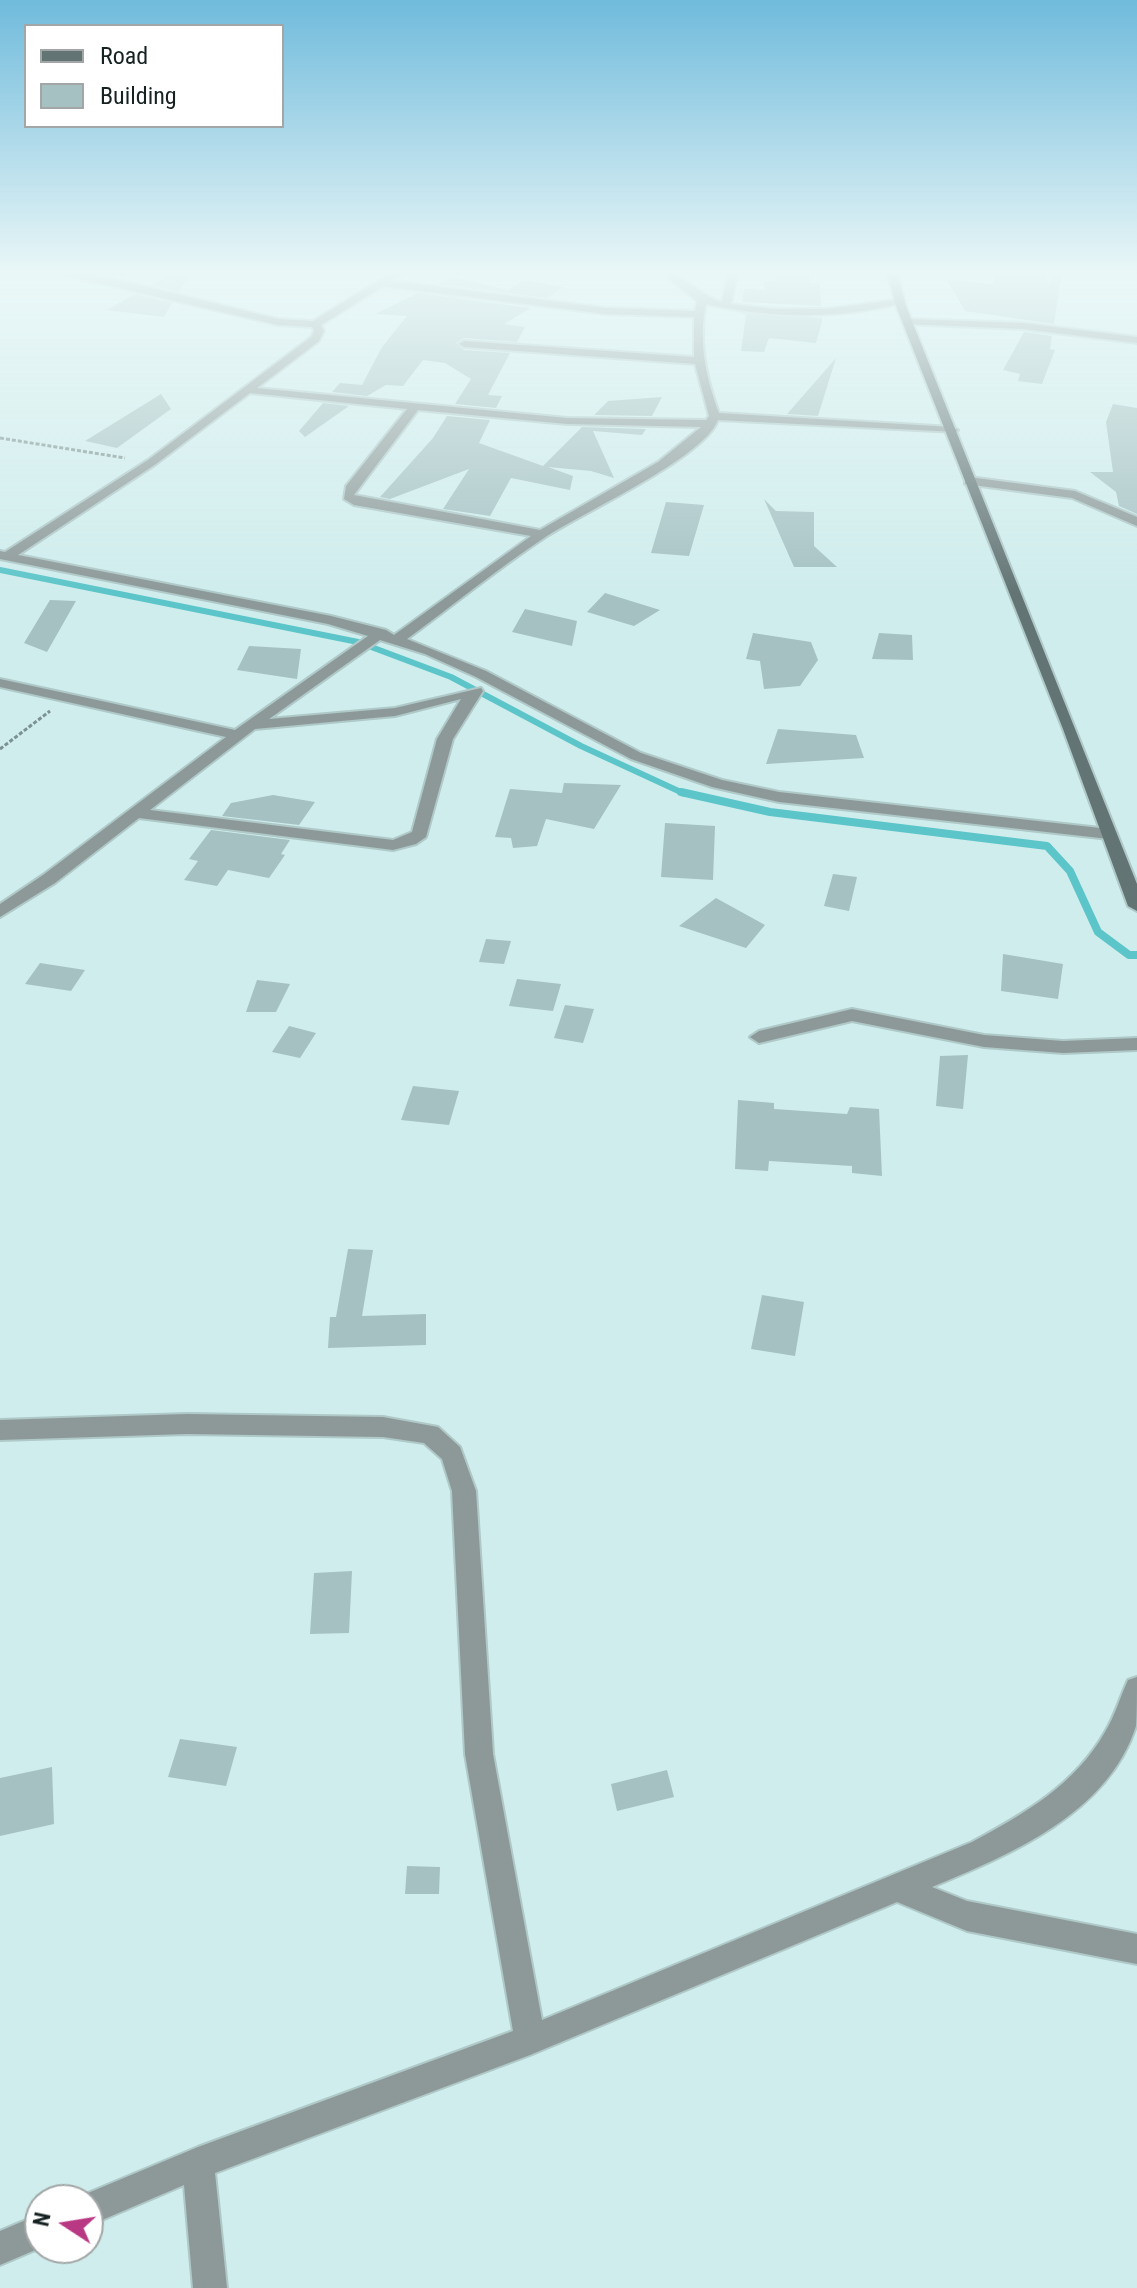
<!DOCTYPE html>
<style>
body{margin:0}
#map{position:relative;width:1137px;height:2288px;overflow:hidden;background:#d0eded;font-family:"Roboto Condensed",sans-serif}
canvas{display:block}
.legend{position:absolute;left:24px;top:24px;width:260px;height:104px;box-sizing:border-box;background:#fff;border:2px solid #a2a6a6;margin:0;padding:10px 14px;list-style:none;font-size:24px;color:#162121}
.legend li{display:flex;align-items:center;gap:16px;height:40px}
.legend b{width:40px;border:2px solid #a2a6a6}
.north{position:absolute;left:24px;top:2184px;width:80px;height:80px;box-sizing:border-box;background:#fff;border:2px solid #a2a6a6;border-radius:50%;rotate:282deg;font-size:22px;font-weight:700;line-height:32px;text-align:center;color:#162121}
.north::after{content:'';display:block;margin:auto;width:28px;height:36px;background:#b93884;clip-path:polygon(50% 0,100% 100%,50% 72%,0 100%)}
</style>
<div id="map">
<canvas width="1137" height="2288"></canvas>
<ul class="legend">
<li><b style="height:10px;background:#637475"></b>Road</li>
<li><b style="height:22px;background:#a5c1c2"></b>Building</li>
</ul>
<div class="north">N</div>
</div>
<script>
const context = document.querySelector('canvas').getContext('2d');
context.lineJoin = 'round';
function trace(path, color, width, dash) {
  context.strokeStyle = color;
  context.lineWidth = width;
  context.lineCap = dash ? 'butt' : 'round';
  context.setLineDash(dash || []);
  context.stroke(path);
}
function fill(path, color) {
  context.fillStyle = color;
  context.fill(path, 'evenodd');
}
const streamFar1 = new Path2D(`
 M 0,570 L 358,642 L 451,677 L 581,746 L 685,794`);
const stream = new Path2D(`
 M 681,792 L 770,812 L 1047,846 L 1070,871 L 1098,932 L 1129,955 L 1137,955`);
const building = new Path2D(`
 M 174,272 L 190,272 L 179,292 L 152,285 Z
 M 1004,272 L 1038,272 L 1044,274 L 1049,285 L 1056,272 L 1062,272 L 1054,324 L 965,311 L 947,280 L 994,284 L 995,275 L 1004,276 Z
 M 777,273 L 809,274 L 810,283 L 820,283 L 821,306 L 742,302 L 744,289 L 765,290 L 763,281 L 777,281 Z
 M 452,277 L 508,290 L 525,280 L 563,287 L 547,298 L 438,284 Z
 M 418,293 L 531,308 L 504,324 L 525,327 L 517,342 L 464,338 L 456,343 L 464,350 L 510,353 L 488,395 L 502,396 L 496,408 L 455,404 L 471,379 L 445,363 L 423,360 L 403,386 L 386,385 L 367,396 L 332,392 L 340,383 L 362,385 L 382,347 L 407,316 L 375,314 Z
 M 135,294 L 172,303 L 164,317 L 107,310 Z
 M 740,313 L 822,318 L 822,322 L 816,343 L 769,338 L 764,352 L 741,351 L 746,315 Z
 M 1024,332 L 1052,336 L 1050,349 L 1055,350 L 1042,384 L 1018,381 L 1020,374 L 1003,370 Z
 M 836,358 L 818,416 L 787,414 Z
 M 161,394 L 171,409 L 117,448 L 85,441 Z
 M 662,397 L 652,416 L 594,415 L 608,401 Z
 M 323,403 L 349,406 L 305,437 L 299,431 Z
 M 1113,404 L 1137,408 L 1137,514 L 1119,506 L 1116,492 L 1090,472 L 1113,472 L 1106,422 Z
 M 447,416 L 490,420 L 479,443 L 543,466 L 582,427 L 646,429 L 642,435 L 593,431 L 614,478 L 591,471 L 548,467 L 573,476 L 570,490 L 511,478 L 490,516 L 443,509 L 469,469 L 390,499 L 380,497 L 433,438 Z
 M 764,499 L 776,511 L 814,512 L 814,546 L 837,567 L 794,567 Z
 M 666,502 L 704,505 L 689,556 L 651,553 Z
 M 605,593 L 660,610 L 634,626 L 587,612 Z
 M 50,600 L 76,601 L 47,652 L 24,643 Z
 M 525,609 L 577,621 L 572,646 L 512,632 Z
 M 753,633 L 811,642 L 818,660 L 800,686 L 764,689 L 760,661 L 746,659 Z
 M 879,633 L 912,635 L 913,660 L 872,659 Z
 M 249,646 L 301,649 L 297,679 L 237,670 Z
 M 778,729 L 856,735 L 864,758 L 766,764 Z
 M 564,783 L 621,785 L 594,829 L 546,819 L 537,846 L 513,848 L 511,838 L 495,837 L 510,789 L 562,793 Z
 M 273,795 L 315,802 L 299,825 L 222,816 L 231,803 Z
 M 665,823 L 715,826 L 713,880 L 661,877 Z
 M 211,830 L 290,840 L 281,854 L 285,855 L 269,878 L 228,870 L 217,886 L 184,880 L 198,861 L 189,859 Z
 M 833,874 L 857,877 L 849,911 L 824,906 Z
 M 716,898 L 765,925 L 746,948 L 679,926 Z
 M 486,939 L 511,941 L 504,964 L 479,962 Z
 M 1003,954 L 1063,964 L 1058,999 L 1001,991 Z
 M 40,963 L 85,970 L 71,991 L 25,984 Z
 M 517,979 L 561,984 L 553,1011 L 509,1006 Z
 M 257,980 L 290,984 L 276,1012 L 246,1012 Z
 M 565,1005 L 594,1009 L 583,1043 L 554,1038 Z
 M 289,1026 L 316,1033 L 300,1058 L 272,1052 Z
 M 968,1055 L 963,1109 L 936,1106 L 940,1056 Z
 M 413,1086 L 459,1091 L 449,1125 L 401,1120 Z
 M 738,1100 L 774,1103 L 774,1109 L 847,1114 L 850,1107 L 879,1109 L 882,1176 L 852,1173 L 852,1166 L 769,1161 L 768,1171 L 735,1169 Z
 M 348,1249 L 373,1250 L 362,1316 L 426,1314 L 426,1345 L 328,1348 L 330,1317 L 336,1317 Z
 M 762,1295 L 804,1302 L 795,1356 L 751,1349 Z
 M 352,1571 L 349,1633 L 310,1634 L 314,1573 Z
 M 180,1739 L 237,1747 L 226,1786 L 168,1777 Z
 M 52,1767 L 54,1824 L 0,1836 L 0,1778 Z
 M 667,1770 L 674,1797 L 617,1811 L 611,1784 Z
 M 407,1866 L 440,1867 L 439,1894 L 405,1894 Z`);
const path = new Path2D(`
 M 0,438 L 125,458
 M 0,749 L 50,711`);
const street = new Path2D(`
 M 52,272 L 74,272 L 127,282 L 278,319 L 313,321 L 393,272 L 405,272 L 391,281 L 606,308 L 695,311 L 697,301 L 661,272 C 683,272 699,296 722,302 L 728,272 L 738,272 L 731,304 L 775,309 L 826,309 L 903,299 L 903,303 C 838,319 772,319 706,304 C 698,341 706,378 719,413 L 952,427 L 958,430 L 956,432 L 718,420 C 704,458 583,512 544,538 C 497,569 452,606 407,639 L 486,671 L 641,753 L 722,780 L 779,792 L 1109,829 L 1117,834 L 1109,839 L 779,802 L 712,787 L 631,759 L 476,677 L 425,654 L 380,640 L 269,719 L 395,708 L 481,688 L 483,691 L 453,739 L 426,837 L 416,844 L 393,850 L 139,818 L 55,883 L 0,917 L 0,904 L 43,875 L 226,737 L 0,687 L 0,679 L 235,730 L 368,636 L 328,624 L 0,559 L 0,551 L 5,552 L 148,460 L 311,337 L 314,331 L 312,327 L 278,325 ZM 383,286 L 606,314 L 694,317 L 694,357 L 464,341 L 459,344 L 464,347 L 695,364 L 709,416 L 706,420 L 567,418 L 257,388 L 319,341 L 324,331 L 321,325 ZM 250,393 L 407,409 L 346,486 L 344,499 L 354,505 L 531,536 L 394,635 L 386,630 L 331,616 L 18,555 L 156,464 ZM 418,410 L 567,424 L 701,427 L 658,462 L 540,530 L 354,495 ZM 461,699 L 437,739 L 412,832 L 393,840 L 150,810 L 255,729 L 395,716 Z
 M 908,319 L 1023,323 L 1137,337 L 1137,343 L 1023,329 L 904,324 L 903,322 Z
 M 969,477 L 1075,491 L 1137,517 L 1137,526 L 1072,498 L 965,484 L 965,478 Z
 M 852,1009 L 984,1035 L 1063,1041 L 1137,1038 L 1137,1050 L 1063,1053 L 984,1047 L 852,1021 L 759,1043 L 750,1037 L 759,1031 Z
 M 187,1414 L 383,1417 L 438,1427 L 460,1447 L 476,1491 L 493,1754 L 542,2020 L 972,1842 C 1024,1814 1075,1785 1105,1732 C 1115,1716 1120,1697 1128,1680 L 1137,1677 C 1137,1692 1137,1712 1136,1726 C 1108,1814 1009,1855 932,1887 L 967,1901 L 1137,1934 L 1137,1964 L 967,1931 L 897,1902 L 530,2055 L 215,2173 L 227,2288 L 193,2288 L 184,2185 L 88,2226 L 88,2200 L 76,2198 L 198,2147 L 513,2031 L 465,1754 L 452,1491 L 442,1459 L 424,1443 L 383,1437 L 187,1434 L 0,1440 L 0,1420 Z
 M 40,2214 L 40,2248 L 0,2265 L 0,2231 Z`);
const secondary = new Path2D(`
 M 887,272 L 897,272 L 906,306 L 1137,884 L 1137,911 L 1128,906 L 1063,729 L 896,306 Z`);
trace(streamFar1, '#5cc5c9', 6);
trace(stream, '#5cc5c9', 8);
fill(building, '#a5c1c2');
trace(street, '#afc8c8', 4);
trace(secondary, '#afc8c8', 4);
trace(path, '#7c9191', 3, [4, 2]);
fill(street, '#8d9999');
fill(secondary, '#637475');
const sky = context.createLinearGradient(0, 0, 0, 593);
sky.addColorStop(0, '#70bbdc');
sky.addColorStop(0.46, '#eaf7f7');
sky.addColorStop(1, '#eaf7f700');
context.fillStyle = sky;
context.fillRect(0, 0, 1137, 593);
</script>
